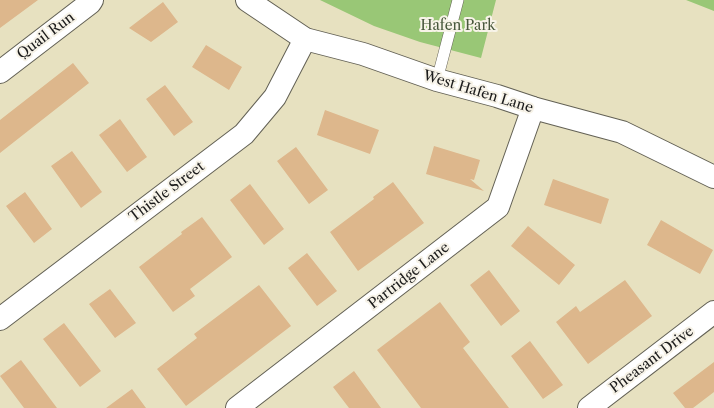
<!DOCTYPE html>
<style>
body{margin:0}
canvas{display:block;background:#e7e1c0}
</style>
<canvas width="714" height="408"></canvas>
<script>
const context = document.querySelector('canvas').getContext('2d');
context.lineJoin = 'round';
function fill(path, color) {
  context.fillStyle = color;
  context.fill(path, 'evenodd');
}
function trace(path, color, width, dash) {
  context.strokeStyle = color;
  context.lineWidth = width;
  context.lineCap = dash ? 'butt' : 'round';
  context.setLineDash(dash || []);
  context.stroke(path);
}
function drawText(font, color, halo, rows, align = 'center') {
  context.font = font + ' "Libre Caslon Text",serif';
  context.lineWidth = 4;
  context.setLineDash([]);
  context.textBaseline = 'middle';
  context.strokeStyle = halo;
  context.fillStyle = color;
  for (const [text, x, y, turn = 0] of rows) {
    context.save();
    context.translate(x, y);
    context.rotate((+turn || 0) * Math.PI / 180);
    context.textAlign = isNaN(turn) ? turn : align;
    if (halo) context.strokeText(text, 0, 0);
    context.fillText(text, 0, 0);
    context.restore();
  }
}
const green = new Path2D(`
 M 320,0 L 496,0 L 481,58 L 420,42 L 374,26 Z
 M 686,0 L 714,0 L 714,11 Z`);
const building = new Path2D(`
 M 0,0 L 38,0 L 0,28 Z
 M 163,2 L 178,22 L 151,42 L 129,28 Z
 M 206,45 L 242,67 L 229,90 L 192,67 Z
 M 73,63 L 89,83 L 0,153 L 0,120 Z
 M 165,85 L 193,122 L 174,136 L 146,99 Z
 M 325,110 L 379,130 L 370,154 L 317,135 Z
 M 120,119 L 147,157 L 127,172 L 99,135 Z
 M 434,146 L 480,160 L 474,180 L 470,179 L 484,191 L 426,174 Z
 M 296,147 L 328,190 L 309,204 L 277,161 Z
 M 72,151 L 102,192 L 81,208 L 51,166 Z
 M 553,179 L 609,199 L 601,224 L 544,205 Z
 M 393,182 L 424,223 L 358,271 L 330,232 L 374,199 L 373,197 Z
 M 250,184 L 284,229 L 264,245 L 230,200 Z
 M 25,192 L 52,229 L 34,243 L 6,206 Z
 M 202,217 L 232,257 L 190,289 L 195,296 L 173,312 L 139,267 L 182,234 L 181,232 Z
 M 661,220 L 713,250 L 700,274 L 647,245 Z
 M 528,226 L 575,265 L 559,285 L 511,246 Z
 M 307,253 L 337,291 L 317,306 L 288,268 Z
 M 489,270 L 520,311 L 501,326 L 470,285 Z
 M 625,280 L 652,316 L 588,364 L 556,322 L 576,306 L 580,312 Z
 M 259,285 L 291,326 L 186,406 L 157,369 L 197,338 L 194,334 Z
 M 110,289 L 136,323 L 115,338 L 89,304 Z
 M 440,302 L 470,342 L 463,348 L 509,408 L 421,408 L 377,350 Z
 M 64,323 L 101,371 L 80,387 L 43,339 Z
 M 530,341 L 563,385 L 543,399 L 511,356 Z
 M 21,360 L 57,408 L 24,408 L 0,376 Z
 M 714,362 L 714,392 L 693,408 L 685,408 L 673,393 Z
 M 354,371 L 381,408 L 349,408 L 333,387 Z
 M 132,389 L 146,408 L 106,408 Z`);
const service = new Path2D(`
 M 437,80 L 458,0`);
const minor = new Path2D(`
 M 0,72 L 90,3 L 92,0
 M 237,408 L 498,207 L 533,108
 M 589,408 L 714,312`);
const tertiary = new Path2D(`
 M 0,319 L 244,134 L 275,97 L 305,39`);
const secondary = new Path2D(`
 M 247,0 L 305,39 L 363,54 L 437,80 L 497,96 L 533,108 L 622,132 L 714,177`);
const parkNames = [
 ["Hafen Park",458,26]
];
const streetNames = [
 ["Quail Run",46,36,-37],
 ["West Hafen Lane",478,92,17],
 ["Thistle Street",167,192,-37],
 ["Partridge Lane",409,276,-38],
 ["Pheasant Drive",652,360,-37]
];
fill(green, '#99c776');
fill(building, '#ddb78c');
trace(service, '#636155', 12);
trace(minor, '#636155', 24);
trace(tertiary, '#636155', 24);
trace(secondary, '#636155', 24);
trace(service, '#fff', 11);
trace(minor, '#fff', 22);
trace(tertiary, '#fff', 22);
trace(secondary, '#fff', 22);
drawText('14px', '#48583c', '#f7f3e8', parkNames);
drawText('14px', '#1c1c1c', '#f7f3e8', streetNames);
</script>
